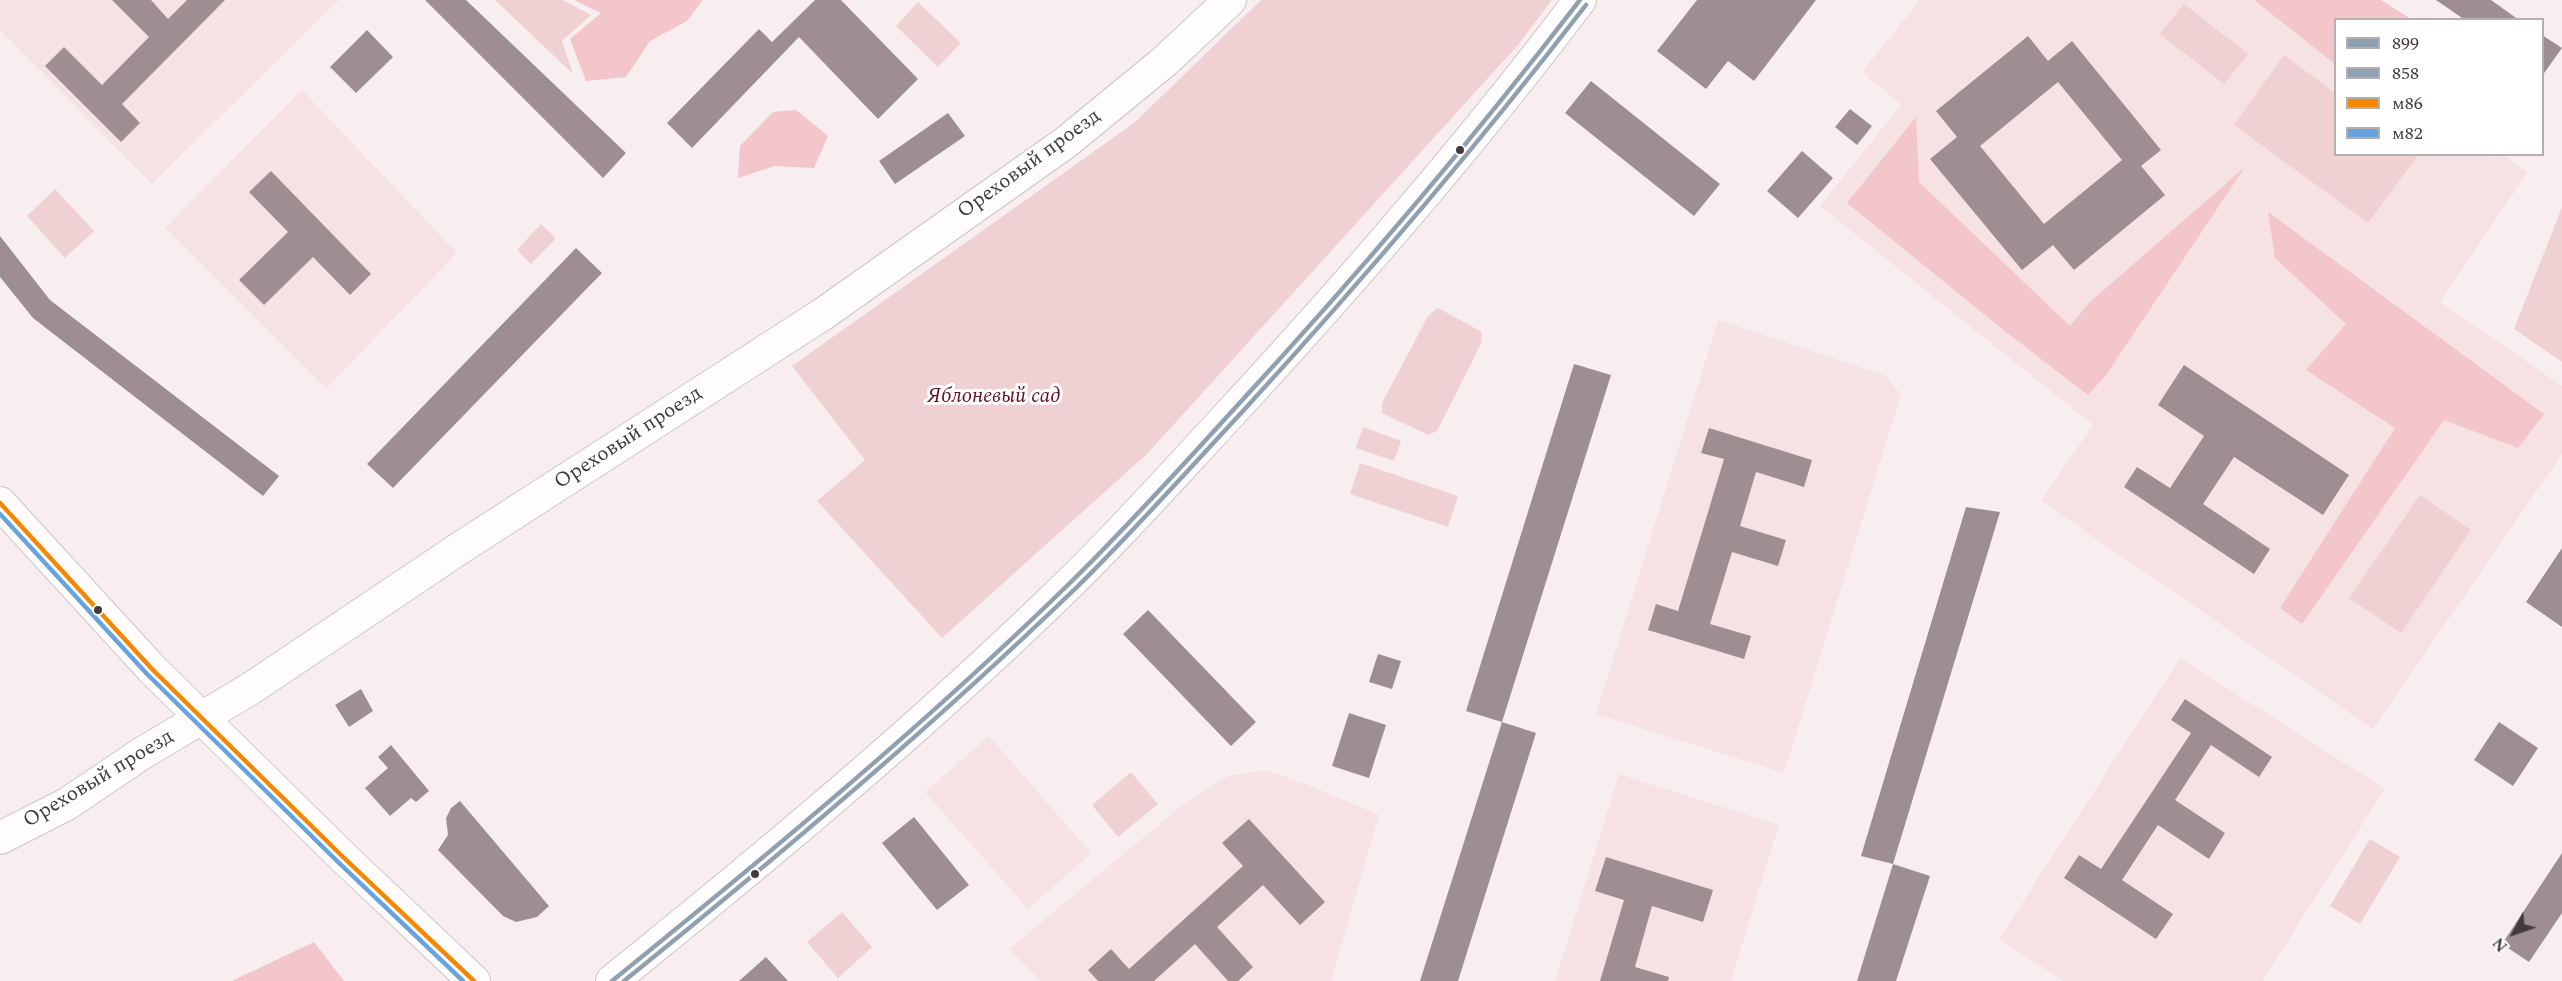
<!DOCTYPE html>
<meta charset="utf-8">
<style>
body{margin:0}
#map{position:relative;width:2562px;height:981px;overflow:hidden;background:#f8eef0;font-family:Spectral,serif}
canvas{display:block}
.legend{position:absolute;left:2334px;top:18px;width:210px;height:138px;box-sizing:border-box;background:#fff;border:2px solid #b4b0b1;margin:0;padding:8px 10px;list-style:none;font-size:18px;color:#433a3b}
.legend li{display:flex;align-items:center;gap:12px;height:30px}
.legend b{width:30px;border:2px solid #b4b0b1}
.north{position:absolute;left:2484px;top:903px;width:60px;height:60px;-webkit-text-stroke:4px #fff;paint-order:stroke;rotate:230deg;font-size:16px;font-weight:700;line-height:24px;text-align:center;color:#433a3b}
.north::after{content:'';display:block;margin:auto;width:21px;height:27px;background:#433a3b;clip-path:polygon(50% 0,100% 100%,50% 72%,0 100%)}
</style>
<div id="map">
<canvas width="2562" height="981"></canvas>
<ul class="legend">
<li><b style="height:8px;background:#8fa1b1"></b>899</li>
<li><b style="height:8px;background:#8fa1b1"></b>858</li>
<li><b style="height:8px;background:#f68703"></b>м86</li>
<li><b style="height:8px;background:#67a3de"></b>м82</li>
</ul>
<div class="north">N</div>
</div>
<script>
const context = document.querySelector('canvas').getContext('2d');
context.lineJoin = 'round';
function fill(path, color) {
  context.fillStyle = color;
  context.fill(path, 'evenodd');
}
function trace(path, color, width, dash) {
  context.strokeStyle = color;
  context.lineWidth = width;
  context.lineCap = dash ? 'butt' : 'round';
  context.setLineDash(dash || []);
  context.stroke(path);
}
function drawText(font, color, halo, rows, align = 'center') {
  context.font = font + ' Spectral,serif';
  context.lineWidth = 6;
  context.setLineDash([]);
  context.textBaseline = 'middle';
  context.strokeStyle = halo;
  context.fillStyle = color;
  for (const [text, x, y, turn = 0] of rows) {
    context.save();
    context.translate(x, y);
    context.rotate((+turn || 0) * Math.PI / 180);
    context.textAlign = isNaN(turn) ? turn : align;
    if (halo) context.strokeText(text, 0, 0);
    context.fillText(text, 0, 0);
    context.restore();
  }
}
const built = new Path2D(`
 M 0,0 L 339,0 L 152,184 L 0,30 Z
 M 1920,0 L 2276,0 L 2335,40 L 2336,154 L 2503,155 L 2528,172 L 2440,302 L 2562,386 L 2562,454 L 2373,729 L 2041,501 L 2093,425 L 1820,206 L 1901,105 L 1862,72 Z
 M 302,90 L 457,253 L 326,389 L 165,228 Z
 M 1718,320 L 1886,376 L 1901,395 L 1784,773 L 1596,714 Z
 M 2180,658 L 2385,789 L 2262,981 L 2064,981 L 1999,939 Z
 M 989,736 L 1091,853 L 1028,909 L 925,792 Z
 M 1266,770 L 1306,784 L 1379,815 L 1331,981 L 1041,981 L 1009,949 L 1184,804 L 1228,776 Z
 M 1619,774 L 1779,825 L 1731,981 L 1555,981 Z`);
const green = new Path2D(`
 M 495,0 L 563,0 L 591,15 L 562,41 L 573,74 Z
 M 1261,0 L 1552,0 L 1519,44 L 1147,454 L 942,638 L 817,501 L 865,460 L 792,366 L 1134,123 Z
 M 918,2 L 961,43 L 938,67 L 896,26 Z
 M 2184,4 L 2248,54 L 2224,84 L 2160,34 Z
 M 2284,55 L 2335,93 L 2336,154 L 2418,155 L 2368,223 L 2234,125 Z
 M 55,189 L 94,231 L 65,258 L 27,216 Z
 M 2562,207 L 2562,362 L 2514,329 Z
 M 541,224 L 556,238 L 531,264 L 517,250 Z
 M 1438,308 L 1482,332 L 1481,344 L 1437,431 L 1428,435 L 1382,413 L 1382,403 L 1428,316 Z
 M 1363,427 L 1401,441 L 1394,461 L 1356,448 Z
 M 1360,463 L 1458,496 L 1448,527 L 1350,494 Z
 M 2420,495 L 2471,530 L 2401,633 L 2349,598 Z
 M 1131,772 L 1158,804 L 1118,837 L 1092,805 Z
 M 2370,839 L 2400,857 L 2360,924 L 2330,906 Z
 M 842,912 L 872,947 L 838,978 L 807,942 Z`);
const forest = new Path2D(`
 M 574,0 L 703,0 L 687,21 L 650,41 L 626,77 L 586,81 L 570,39 L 601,13 Z
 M 2254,0 L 2381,0 L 2411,19 L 2336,20 L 2335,64 Z
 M 796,110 L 828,136 L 814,168 L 775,166 L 738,178 L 740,146 L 773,112 Z
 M 1916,117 L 1919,182 L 2070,326 L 2090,302 L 2245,167 L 2106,375 L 2088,395 L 2006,332 L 1847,203 Z
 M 2268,212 L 2544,414 L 2518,448 L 2444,420 L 2302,624 L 2280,608 L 2395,428 L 2306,370 L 2346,324 L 2275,258 Z
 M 314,942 L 344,981 L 232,981 Z`);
const building = new Path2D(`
 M 112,0 L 151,0 L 168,19 L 187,0 L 225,0 L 122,104 L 140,123 L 121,142 L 45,66 L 64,47 L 102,85 L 149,37 Z
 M 425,0 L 466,0 L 626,153 L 603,178 Z
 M 815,0 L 841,0 L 918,79 L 878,119 L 799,37 L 692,148 L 667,123 L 759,29 L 772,42 Z
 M 1697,0 L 1816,0 L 1754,81 L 1728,61 L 1706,89 L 1657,51 Z
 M 2436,0 L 2491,0 L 2519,20 L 2465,20 Z
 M 367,30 L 393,57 L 356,93 L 330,67 Z
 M 2542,35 L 2562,48 L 2542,76 Z
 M 2028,36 L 2048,61 L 2072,41 L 2161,150 L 2141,166 L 2165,195 L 2074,270 L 2053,245 L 2022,270 L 1930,159 L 1957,137 L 1936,111 ZM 2058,82 L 2122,160 L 2044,224 L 1980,146 Z
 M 1591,81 L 1720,184 L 1694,216 L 1565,113 Z
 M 1850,109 L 1872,126 L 1857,145 L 1835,127 Z
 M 948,113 L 965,136 L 895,184 L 879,161 Z
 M 1802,151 L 1833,178 L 1798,218 L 1767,191 Z
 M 271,171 L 371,274 L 350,295 L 313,257 L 264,305 L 239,280 L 288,232 L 249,192 Z
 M 0,236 L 50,300 L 279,476 L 263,496 L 33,318 L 0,277 Z
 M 576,248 L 602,273 L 393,488 L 367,464 Z
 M 1574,364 L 1611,375 L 1502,722 L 1466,711 Z
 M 2184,365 L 2349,475 L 2323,515 L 2234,457 L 2203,504 L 2270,549 L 2254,574 L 2124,487 L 2137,467 L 2170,488 L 2204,436 L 2158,405 Z
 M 1709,428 L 1812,460 L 1804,487 L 1756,472 L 1740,526 L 1786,540 L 1778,566 L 1732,552 L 1710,624 L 1751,636 L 1744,659 L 1648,630 L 1656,604 L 1678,611 L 1702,532 L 1724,459 L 1701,453 Z
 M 1966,507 L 2000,512 L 1893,864 L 1861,856 Z
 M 2562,548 L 2562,627 L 2526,602 Z
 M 1148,610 L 1256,722 L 1231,746 L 1123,634 Z
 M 1378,654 L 1401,661 L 1392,689 L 1369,682 Z
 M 361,689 L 373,711 L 349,727 L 335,705 Z
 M 2185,699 L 2272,757 L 2259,777 L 2211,745 L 2175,800 L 2225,833 L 2209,859 L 2158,825 L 2122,880 L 2173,914 L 2156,939 L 2064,878 L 2079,855 L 2101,869 L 2191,733 L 2171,720 Z
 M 1349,713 L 1386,725 L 1369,778 L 1332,766 Z
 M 1502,722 L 1536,733 L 1458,981 L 1420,981 Z
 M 2499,722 L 2538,748 L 2513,786 L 2474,760 Z
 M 391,745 L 429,791 L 416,802 L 411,798 L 390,816 L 365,788 L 388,768 L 378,757 Z
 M 460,801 L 549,906 L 537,917 L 516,922 L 503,916 L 438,850 L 448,835 L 446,818 L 451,808 Z
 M 914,817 L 969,885 L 937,910 L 882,843 Z
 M 1249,819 L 1325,902 L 1300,925 L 1263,885 L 1217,927 L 1253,967 L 1238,981 L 1228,981 L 1195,944 L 1154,981 L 1098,981 L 1088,970 L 1111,949 L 1129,969 L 1243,866 L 1222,843 Z
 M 2562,853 L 2562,913 L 2529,962 L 2502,944 Z
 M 1606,857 L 1713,890 L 1703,922 L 1652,906 L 1635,967 L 1669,977 L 1668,981 L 1600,981 L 1624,900 L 1595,891 Z
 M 1893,864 L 1930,876 L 1896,981 L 1857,981 Z
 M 766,957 L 788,981 L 739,981 Z`);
const secondary = new Path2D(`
 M 0,503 L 152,669 L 342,856 L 474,981
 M 0,838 L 67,804 L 141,754 L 250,689 L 460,548 L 823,314 L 1065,143 L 1165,61 L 1230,0
 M 612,981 C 771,853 927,723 1073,580 C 1126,528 1175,473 1226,418 C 1350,284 1470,146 1580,0`);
const bus1 = new Path2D(`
 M 612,981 C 770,853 927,723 1073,580 C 1129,525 1182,466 1235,408 C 1356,277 1471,142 1580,0`);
const bus2 = new Path2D(`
 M 624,981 C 780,855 933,726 1077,587 C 1135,530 1188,470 1243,411 C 1363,280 1478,145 1586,5`);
const bus3 = new Path2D(`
 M 0,503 L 152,669 L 342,856 L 474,981`);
const bus4 = new Path2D(`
 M 0,514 L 147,674 L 337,861 L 463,981`);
const markers = [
 [1460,150,5,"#433a3b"],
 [98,610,5,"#433a3b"],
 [755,874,5,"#433a3b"]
];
const streetNames = [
 ["Ореховый проезд",1030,165,-36],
 ["Ореховый проезд",629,439,-33],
 ["Ореховый проезд",99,780,-31]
];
const parkNames = [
 ["Яблоневый сад",994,398]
];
fill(built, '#f6e2e4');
fill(green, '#efd1d4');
fill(forest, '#f2c6cb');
fill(building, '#9e8e91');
trace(secondary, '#cec5c7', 34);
trace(secondary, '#fefcfd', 32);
trace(bus1, '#8fa1b1', 4.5);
trace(bus2, '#8fa1b1', 4.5);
trace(bus3, '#f68703', 4.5);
trace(bus4, '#67a3de', 4.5);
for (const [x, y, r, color] of markers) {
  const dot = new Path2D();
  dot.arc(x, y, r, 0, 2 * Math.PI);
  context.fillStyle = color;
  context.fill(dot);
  trace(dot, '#fff', 2);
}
drawText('21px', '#433a3b', '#fff', streetNames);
drawText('italic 21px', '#630f25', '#fff', parkNames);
</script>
